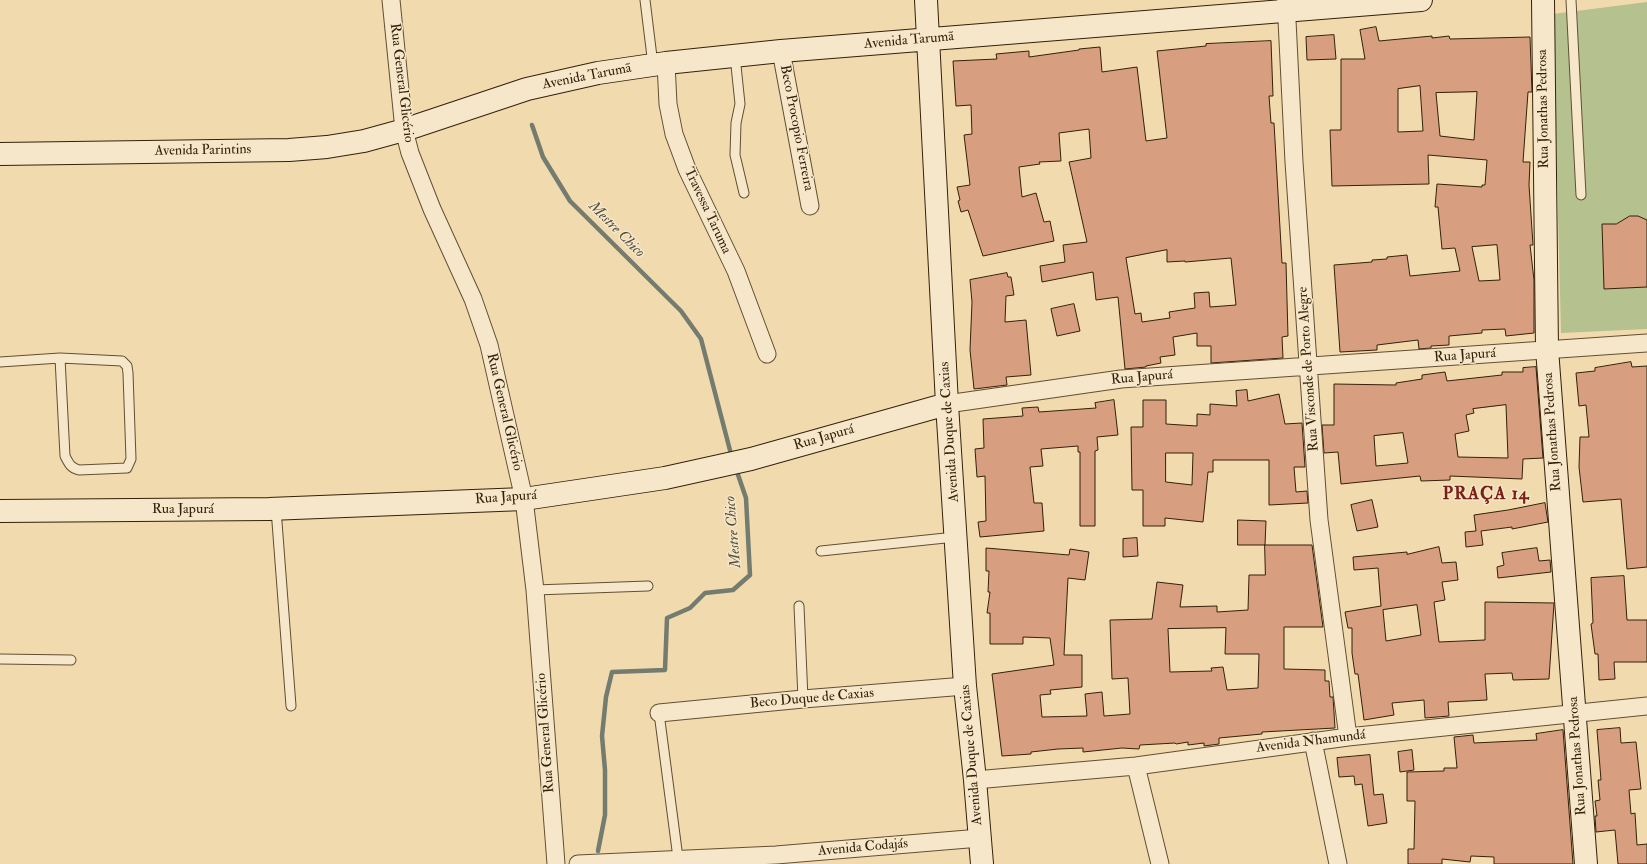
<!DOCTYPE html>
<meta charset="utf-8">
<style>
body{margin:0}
canvas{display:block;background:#f1daae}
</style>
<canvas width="1647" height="864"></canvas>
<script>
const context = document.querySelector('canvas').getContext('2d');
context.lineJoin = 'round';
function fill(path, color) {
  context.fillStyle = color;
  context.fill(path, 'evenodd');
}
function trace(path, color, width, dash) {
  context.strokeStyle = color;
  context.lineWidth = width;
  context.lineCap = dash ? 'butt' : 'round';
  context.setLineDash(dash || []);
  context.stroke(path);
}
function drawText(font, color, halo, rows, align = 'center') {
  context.font = font + ' "IM FELL Double Pica",serif';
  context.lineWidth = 3;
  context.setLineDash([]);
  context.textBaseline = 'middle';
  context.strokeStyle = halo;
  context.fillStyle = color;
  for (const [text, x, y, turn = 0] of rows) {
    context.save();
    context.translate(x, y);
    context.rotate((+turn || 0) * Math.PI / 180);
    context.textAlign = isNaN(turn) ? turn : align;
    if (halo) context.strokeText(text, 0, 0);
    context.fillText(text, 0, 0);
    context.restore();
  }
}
const green = new Path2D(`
 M 1647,2 L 1647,329 L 1561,333 L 1553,14 Z`);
const stream = new Path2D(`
 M 532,125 L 543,157 L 570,201 L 681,311 L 701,339 L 732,458
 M 598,851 L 605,815 L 605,770 L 602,736 L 606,697 L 612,672 L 665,670 L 667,618 L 690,608 L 705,593 L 733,590 L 750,575 L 746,498 L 736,469`);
const building = new Path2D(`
 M 1376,27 L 1379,41 L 1432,36 L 1432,38 L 1449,36 L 1450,39 L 1530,37 L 1532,92 L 1528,92 L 1523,162 L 1530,162 L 1529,185 L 1533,245 L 1530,245 L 1534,280 L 1534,333 L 1506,336 L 1505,329 L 1482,330 L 1482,333 L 1449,336 L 1449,345 L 1431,346 L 1431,348 L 1419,349 L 1418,340 L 1377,345 L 1377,350 L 1340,352 L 1334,265 L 1372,262 L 1372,260 L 1387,259 L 1387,257 L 1407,255 L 1410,276 L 1460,271 L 1455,248 L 1442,249 L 1438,207 L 1435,207 L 1437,184 L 1482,187 L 1482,185 L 1485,185 L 1487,160 L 1428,155 L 1429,184 L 1332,186 L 1330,130 L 1341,130 L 1341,59 L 1365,59 L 1360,30 ZM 1420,86 L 1423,131 L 1398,132 L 1398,89 ZM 1477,92 L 1474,140 L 1440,136 L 1436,93 ZM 1497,245 L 1500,280 L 1479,281 L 1472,247 Z
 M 1334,35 L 1336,59 L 1307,60 L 1306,37 Z
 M 1271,41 L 1273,96 L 1269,96 L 1271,123 L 1274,123 L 1282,263 L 1286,263 L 1288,336 L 1282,337 L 1283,358 L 1211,363 L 1211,346 L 1197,346 L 1197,333 L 1173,337 L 1175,355 L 1160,357 L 1161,363 L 1146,366 L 1146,367 L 1125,369 L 1118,297 L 1096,300 L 1093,272 L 1042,282 L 1040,266 L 1065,262 L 1063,245 L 1087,242 L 1069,162 L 1091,158 L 1089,129 L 1059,133 L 1061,161 L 1039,162 L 1040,164 L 1019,167 L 1022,197 L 1036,193 L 1044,222 L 1050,221 L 1054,241 L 983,256 L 968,210 L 961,212 L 958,201 L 960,200 L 957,187 L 970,185 L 964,135 L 972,134 L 971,105 L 956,106 L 953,61 L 997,59 L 996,54 L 1029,51 L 1029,57 L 1079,50 L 1079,49 L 1100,47 L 1102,72 L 1137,67 L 1146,141 L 1167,138 L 1157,51 L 1206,46 L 1206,44 ZM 1167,250 L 1167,262 L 1185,261 L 1185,262 L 1231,258 L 1236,305 L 1210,307 L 1209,292 L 1194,293 L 1195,308 L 1169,312 L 1170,318 L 1142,322 L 1141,313 L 1135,314 L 1126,258 Z
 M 1630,216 L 1638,216 L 1647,220 L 1647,287 L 1604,289 L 1602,224 L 1616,224 Z
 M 1007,273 L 1008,277 L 1011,277 L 1014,295 L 1006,296 L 1005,322 L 1026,320 L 1031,375 L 1006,377 L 1007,385 L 974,389 L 970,350 L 972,302 L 970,280 Z
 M 1074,304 L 1080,331 L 1057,336 L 1051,309 Z
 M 1631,362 L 1632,367 L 1647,366 L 1647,567 L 1627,569 L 1621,499 L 1583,502 L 1579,467 L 1580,437 L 1589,437 L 1586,405 L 1579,406 L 1576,373 L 1595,371 L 1595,368 Z
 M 1536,367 L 1543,458 L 1523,459 L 1522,479 L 1450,476 L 1450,480 L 1421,481 L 1420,476 L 1341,484 L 1338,452 L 1324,453 L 1322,425 L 1334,425 L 1334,384 L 1396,385 L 1396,383 L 1422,379 L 1422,375 L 1445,372 L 1447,381 L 1502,375 L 1502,372 L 1523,372 L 1523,368 ZM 1506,405 L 1508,458 L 1458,457 L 1455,434 L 1469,431 L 1466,415 L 1474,413 L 1473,409 ZM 1403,433 L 1408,463 L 1376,466 L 1374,436 Z
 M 1247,390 L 1248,401 L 1279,394 L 1285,424 L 1302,423 L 1305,467 L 1294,467 L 1296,492 L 1307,491 L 1308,503 L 1269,505 L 1269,460 L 1213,460 L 1213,472 L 1208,472 L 1203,522 L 1165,518 L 1165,526 L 1143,526 L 1143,490 L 1132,490 L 1131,427 L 1143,427 L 1143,400 L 1166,400 L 1166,424 L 1197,426 L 1197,414 L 1210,415 L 1210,404 L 1237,406 L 1236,391 ZM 1166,453 L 1193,453 L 1192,485 L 1166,482 Z
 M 1114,400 L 1118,435 L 1097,437 L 1098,450 L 1095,451 L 1095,526 L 1080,526 L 1080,452 L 1078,452 L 1078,446 L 1041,449 L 1043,466 L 1030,467 L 1034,503 L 1042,503 L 1044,531 L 980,537 L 978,522 L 986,521 L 985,476 L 977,477 L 975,449 L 984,448 L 983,419 L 1023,416 L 1022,408 L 1038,407 L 1039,412 L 1096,408 L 1095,403 Z
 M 1372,500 L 1378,527 L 1357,531 L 1351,505 Z
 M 1545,503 L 1548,522 L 1512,529 L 1512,527 L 1481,531 L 1483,545 L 1466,547 L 1465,532 L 1476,531 L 1474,515 L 1508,510 Z
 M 1238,520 L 1266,521 L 1265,545 L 1238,545 Z
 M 1137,538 L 1138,556 L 1123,557 L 1123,539 Z
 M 1265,545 L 1312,545 L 1323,627 L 1284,627 L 1284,669 L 1325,670 L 1325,681 L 1329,681 L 1330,697 L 1333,697 L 1335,728 L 1262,732 L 1262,734 L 1219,738 L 1219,744 L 1204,746 L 1204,743 L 1188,745 L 1188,742 L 1176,744 L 1175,743 L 1140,745 L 1139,749 L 1122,748 L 1083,752 L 1083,748 L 1058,749 L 1031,752 L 1031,754 L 1002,756 L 992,674 L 1054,665 L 1050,638 L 1023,637 L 1023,644 L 990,644 L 990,613 L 987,613 L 990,592 L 988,592 L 989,571 L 986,571 L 986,548 L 1069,555 L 1070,549 L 1089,552 L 1085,580 L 1068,578 L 1064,655 L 1082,655 L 1082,687 L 1050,690 L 1051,694 L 1040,695 L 1042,717 L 1087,716 L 1085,694 L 1102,692 L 1104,716 L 1130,714 L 1128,678 L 1112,679 L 1110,620 L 1152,619 L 1157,582 L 1183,585 L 1180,607 L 1217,606 L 1217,612 L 1248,610 L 1249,575 L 1265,575 ZM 1226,628 L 1225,654 L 1259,654 L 1258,688 L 1227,690 L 1223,667 L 1211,668 L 1212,671 L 1170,672 L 1168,629 Z
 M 1439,547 L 1442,563 L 1456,562 L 1458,580 L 1442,582 L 1445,600 L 1434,602 L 1439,642 L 1485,640 L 1485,602 L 1554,603 L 1549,679 L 1513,680 L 1512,673 L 1485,674 L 1487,700 L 1448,702 L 1449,716 L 1425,718 L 1424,700 L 1392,703 L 1394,715 L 1364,720 L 1358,674 L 1355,674 L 1352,653 L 1352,628 L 1348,628 L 1345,612 L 1381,606 L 1378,568 L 1354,570 L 1353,557 L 1407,552 L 1407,554 ZM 1417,605 L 1421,635 L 1386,641 L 1383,610 Z
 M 1537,548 L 1539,561 L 1550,560 L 1551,572 L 1498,578 L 1497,567 L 1504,565 L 1502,553 Z
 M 1624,576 L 1627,620 L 1647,620 L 1647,662 L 1614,662 L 1615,679 L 1599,680 L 1598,654 L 1595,654 L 1591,624 L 1593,623 L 1591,578 Z
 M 1620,728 L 1621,743 L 1636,742 L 1641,789 L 1629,790 L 1631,814 L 1635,813 L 1637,845 L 1647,844 L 1647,864 L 1618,864 L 1615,830 L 1596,832 L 1595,816 L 1597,816 L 1595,801 L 1600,800 L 1598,780 L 1601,780 L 1597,730 Z
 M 1563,730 L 1573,864 L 1494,864 L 1494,857 L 1471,856 L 1470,862 L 1442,859 L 1442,864 L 1408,864 L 1408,849 L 1414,849 L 1415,801 L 1407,801 L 1407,772 L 1444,771 L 1444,768 L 1457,768 L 1454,737 L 1473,735 L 1474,743 L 1537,740 L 1536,734 Z
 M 1412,750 L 1414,770 L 1400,772 L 1398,752 Z
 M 1370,755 L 1374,795 L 1383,794 L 1387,823 L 1368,826 L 1362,784 L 1355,785 L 1354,776 L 1339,777 L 1337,758 Z`);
const lane = new Path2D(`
 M 645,0 L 653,65
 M 1571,0 L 1581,195
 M 735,56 L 740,104 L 736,123 L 735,155 L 744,193
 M 0,362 L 60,358 L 122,361 L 127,366 L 128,373 L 131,459 L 127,468 L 79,470 C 71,468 69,464 65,456 L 60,358
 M 276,509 L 291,706
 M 821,551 L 955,537
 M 535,590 L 648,586
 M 799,606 L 803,699
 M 0,659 L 71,660
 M 659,713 L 678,858`);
const street = new Path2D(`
 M 391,0 L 404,130 L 410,153 L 432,209 L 473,299 L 489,345 L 524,499 L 535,590 L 556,864
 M 1286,0 L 1294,162 L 1319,520 L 1348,737
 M 781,51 L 810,206
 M 666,63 L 668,104 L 674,134 L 687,169 L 736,271 L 767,354
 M 947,404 L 1121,379 L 1647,343
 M 659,713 L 803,699 L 965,686
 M 1313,741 L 1338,864
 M 1136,766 L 1160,864
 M 975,780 L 1136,766 L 1348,737 L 1647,706
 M 578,864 L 776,855 L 980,838`);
const secondary = new Path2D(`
 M 926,0 L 947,404 L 965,686 L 975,780 L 982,864
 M 1543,0 L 1547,349 L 1586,864
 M 0,154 L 289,150 L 327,147 L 364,141 L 404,130 L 527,89 L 598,73 L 666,63 L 781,51 L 1421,0
 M 0,511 L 269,509 L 524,499 L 665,478 L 751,459 L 947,404`);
const streetNames = [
 ["Avenida Tarumã",909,41,-5],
 ["Avenida Tarumã",587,77,-11],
 ["Rua General Glicério",401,83,83],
 ["Rua Jonathas Pedrosa",1544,109,-91],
 ["Beco Procopio Ferreira",796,128,79],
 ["Avenida Parintins",203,151,-1],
 ["Travessa Taruma",707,211,65],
 ["Rua Japurá",1465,356,-4],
 ["Rua Visconde de Porto Alegre",1309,369,-94],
 ["Rua Japurá",1142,378,-5],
 ["Rua General Glicério",504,412,77],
 ["Avenida Duque de Caxias",950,432,-94],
 ["Rua Jonathas Pedrosa",1553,432,-94],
 ["Rua Japurá",824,438,-16],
 ["Rua Japurá",506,498,-4],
 ["Rua Japurá",183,510],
 ["Beco Duque de Caxias",812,699,-5],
 ["Rua General Glicério",546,733,-94],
 ["Avenida Nhamundá",1311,742,-7],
 ["Avenida Duque de Caxias",972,755,-95],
 ["Rua Jonathas Pedrosa",1578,756,-94],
 ["Avenida Codajás",863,848,-5]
];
const waterNames = [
 ["Mestre Chico",616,230,45],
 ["Mestre Chico",734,532,-95]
];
const districtNames = [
 ["PRAÇA 14",1486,495]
];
fill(green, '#b5c18e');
trace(stream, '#737c6f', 4.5);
fill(building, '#d79e80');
trace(building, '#332109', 1);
trace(lane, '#624f32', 11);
trace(street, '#624f32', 19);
trace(secondary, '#332109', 24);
trace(lane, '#f6e7ca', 9);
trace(street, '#f6e7ca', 17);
trace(secondary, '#f6e7ca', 22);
drawText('14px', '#332109', '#f6e7ca', streetNames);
drawText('italic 15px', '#534e3c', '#f6e7ca', waterNames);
context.letterSpacing = '1px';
drawText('bold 18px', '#7a1f14', '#f6e7ca', districtNames);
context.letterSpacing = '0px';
</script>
